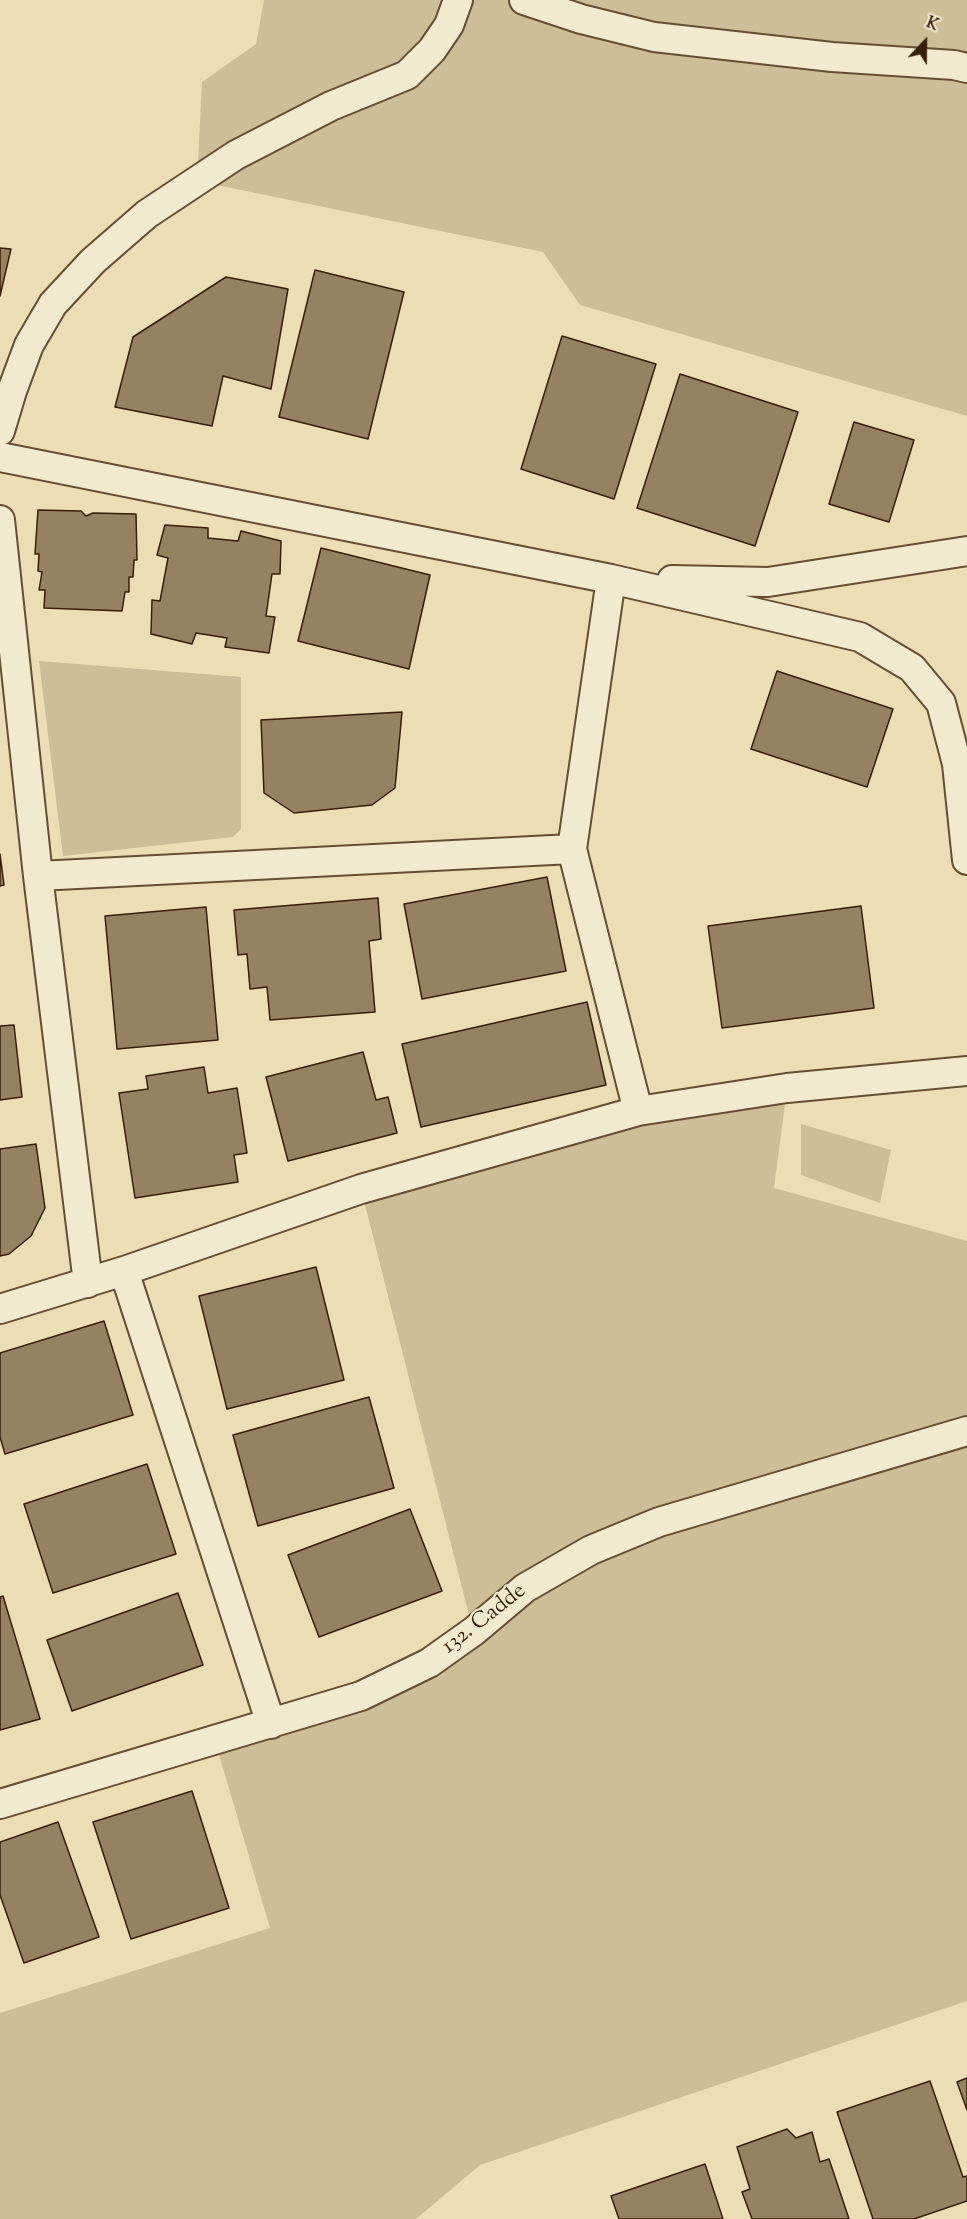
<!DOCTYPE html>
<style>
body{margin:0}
#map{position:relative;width:967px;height:2219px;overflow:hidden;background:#ebdeb5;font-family:"Sorts Mill Goudy",serif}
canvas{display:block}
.north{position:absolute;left:895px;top:12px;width:60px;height:60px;-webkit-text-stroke:4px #f2eacf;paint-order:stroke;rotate:22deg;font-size:16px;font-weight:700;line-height:24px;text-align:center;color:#371f07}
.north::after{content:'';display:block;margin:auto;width:21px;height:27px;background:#371f07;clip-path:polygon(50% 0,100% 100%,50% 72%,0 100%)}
</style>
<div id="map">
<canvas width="967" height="2219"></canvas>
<div class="north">K</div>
</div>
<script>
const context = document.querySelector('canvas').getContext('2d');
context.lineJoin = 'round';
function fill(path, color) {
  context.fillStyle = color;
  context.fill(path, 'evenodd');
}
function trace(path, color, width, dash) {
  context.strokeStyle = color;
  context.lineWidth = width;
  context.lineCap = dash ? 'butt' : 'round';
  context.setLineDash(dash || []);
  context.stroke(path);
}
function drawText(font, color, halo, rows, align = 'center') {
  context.font = font + ' "Sorts Mill Goudy",serif';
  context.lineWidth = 4.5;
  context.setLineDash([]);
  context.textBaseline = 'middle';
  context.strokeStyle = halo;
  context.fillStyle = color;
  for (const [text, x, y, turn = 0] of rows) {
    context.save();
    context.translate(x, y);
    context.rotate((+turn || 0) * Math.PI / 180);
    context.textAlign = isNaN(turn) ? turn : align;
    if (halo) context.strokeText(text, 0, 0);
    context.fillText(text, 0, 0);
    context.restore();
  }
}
const green = new Path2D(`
 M 264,0 L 967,0 L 967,416 L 580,305 L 543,252 L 197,181 L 202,82 L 256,44 Z
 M 39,661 L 241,677 L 241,829 L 233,837 L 63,856 Z
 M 787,1088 L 774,1188 L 967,1241 L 967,2001 L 480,2165 L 416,2219 L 0,2219 L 0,2013 L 270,1928 L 215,1741 L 271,1724 L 473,1631 L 361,1189 Z
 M 801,1124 L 891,1150 L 880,1203 L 801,1175 Z`);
const building = new Path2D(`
 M 0,248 L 11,249 L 0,296 Z
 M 315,270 L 404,292 L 368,439 L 279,417 Z
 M 226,277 L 288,289 L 271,389 L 223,376 L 212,426 L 115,407 L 133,337 Z
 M 562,336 L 656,364 L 614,499 L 521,469 Z
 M 680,374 L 798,412 L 755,546 L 637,508 Z
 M 854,422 L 914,440 L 889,522 L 829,504 Z
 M 38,510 L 81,511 L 86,516 L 93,513 L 136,514 L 137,560 L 134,560 L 133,577 L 129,577 L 129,592 L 125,592 L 122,611 L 44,608 L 45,590 L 39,590 L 42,572 L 38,571 L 39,554 L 35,554 Z
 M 165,525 L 208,528 L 208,538 L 238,541 L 241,531 L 281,541 L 280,574 L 272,574 L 266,616 L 275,617 L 269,653 L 225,647 L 227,638 L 196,633 L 192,644 L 151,634 L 152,600 L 160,601 L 168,558 L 157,555 Z
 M 321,548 L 430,575 L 409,669 L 298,641 Z
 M 777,671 L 893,709 L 867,787 L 751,749 Z
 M 402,712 L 395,788 L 372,805 L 294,813 L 264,793 L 261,720 Z
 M 0,854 L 4,885 L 0,886 Z
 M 547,877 L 566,971 L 422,999 L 404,904 Z
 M 378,898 L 381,939 L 369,941 L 375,1012 L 270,1020 L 267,987 L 250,989 L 247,954 L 238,955 L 234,910 Z
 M 861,906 L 874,1008 L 722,1028 L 708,926 Z
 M 206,907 L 218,1040 L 117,1049 L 105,916 Z
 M 587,1002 L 606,1085 L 421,1127 L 402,1044 Z
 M 14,1025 L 22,1097 L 0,1100 L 0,1026 Z
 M 363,1052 L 376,1100 L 388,1097 L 397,1133 L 288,1161 L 266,1077 Z
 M 204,1067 L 208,1093 L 237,1088 L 247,1153 L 234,1155 L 238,1182 L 135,1198 L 119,1093 L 148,1089 L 146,1076 Z
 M 36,1144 L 45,1208 L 31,1236 L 9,1254 L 0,1256 L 0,1149 Z
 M 316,1267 L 344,1380 L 227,1409 L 199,1296 Z
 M 104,1321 L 133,1415 L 5,1454 L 0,1437 L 0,1353 Z
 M 369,1397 L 394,1488 L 258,1526 L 233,1435 Z
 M 147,1464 L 176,1554 L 53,1593 L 24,1504 Z
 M 410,1509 L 442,1591 L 319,1637 L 288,1555 Z
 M 178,1593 L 203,1665 L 72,1711 L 47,1640 Z
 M 3,1596 L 40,1719 L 0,1730 L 0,1597 Z
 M 192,1791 L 229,1908 L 131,1939 L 93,1822 Z
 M 58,1822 L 99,1937 L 24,1963 L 0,1895 L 0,1842 Z
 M 967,2078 L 967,2110 L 957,2082 Z
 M 930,2081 L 963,2177 L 967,2176 L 967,2201 L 914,2219 L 873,2219 L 837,2112 Z
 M 787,2129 L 796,2138 L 812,2132 L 820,2162 L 829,2159 L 849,2219 L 752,2219 L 742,2192 L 750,2189 L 737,2147 Z
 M 705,2164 L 723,2219 L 619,2219 L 611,2196 Z`);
const street = new Path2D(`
 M 524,0 L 581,19 L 654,37 L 832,57 L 954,65 L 967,68
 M 0,431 L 12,391 L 29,345 L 53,304 L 93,261 L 147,214 L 236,155 L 331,106 L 407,75 L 432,50 L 449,25 L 458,0
 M 0,457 L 611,579 L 860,637 L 912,668 L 941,703 L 957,764 L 967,860
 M 0,520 L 38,876 L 88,1283
 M 611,579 L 572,849 L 638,1111
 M 672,580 L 768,582 L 967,551
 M 38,876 L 572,849
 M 124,1271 L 271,1724
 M 0,1309 L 124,1271 L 361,1189 L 638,1111 L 787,1088 L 967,1071
 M 0,1804 L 361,1696 L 429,1663 L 474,1631 L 525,1588 L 591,1550 L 659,1522 L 967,1431`);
const streetNames = [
 ["132. Cadde",485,1620,-38]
];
fill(green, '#ccbe97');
fill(building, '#958261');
trace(building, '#371f07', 1.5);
trace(street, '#644f32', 32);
trace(street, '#f2eacf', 28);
drawText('22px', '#371f07', '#f2eacf', streetNames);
</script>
